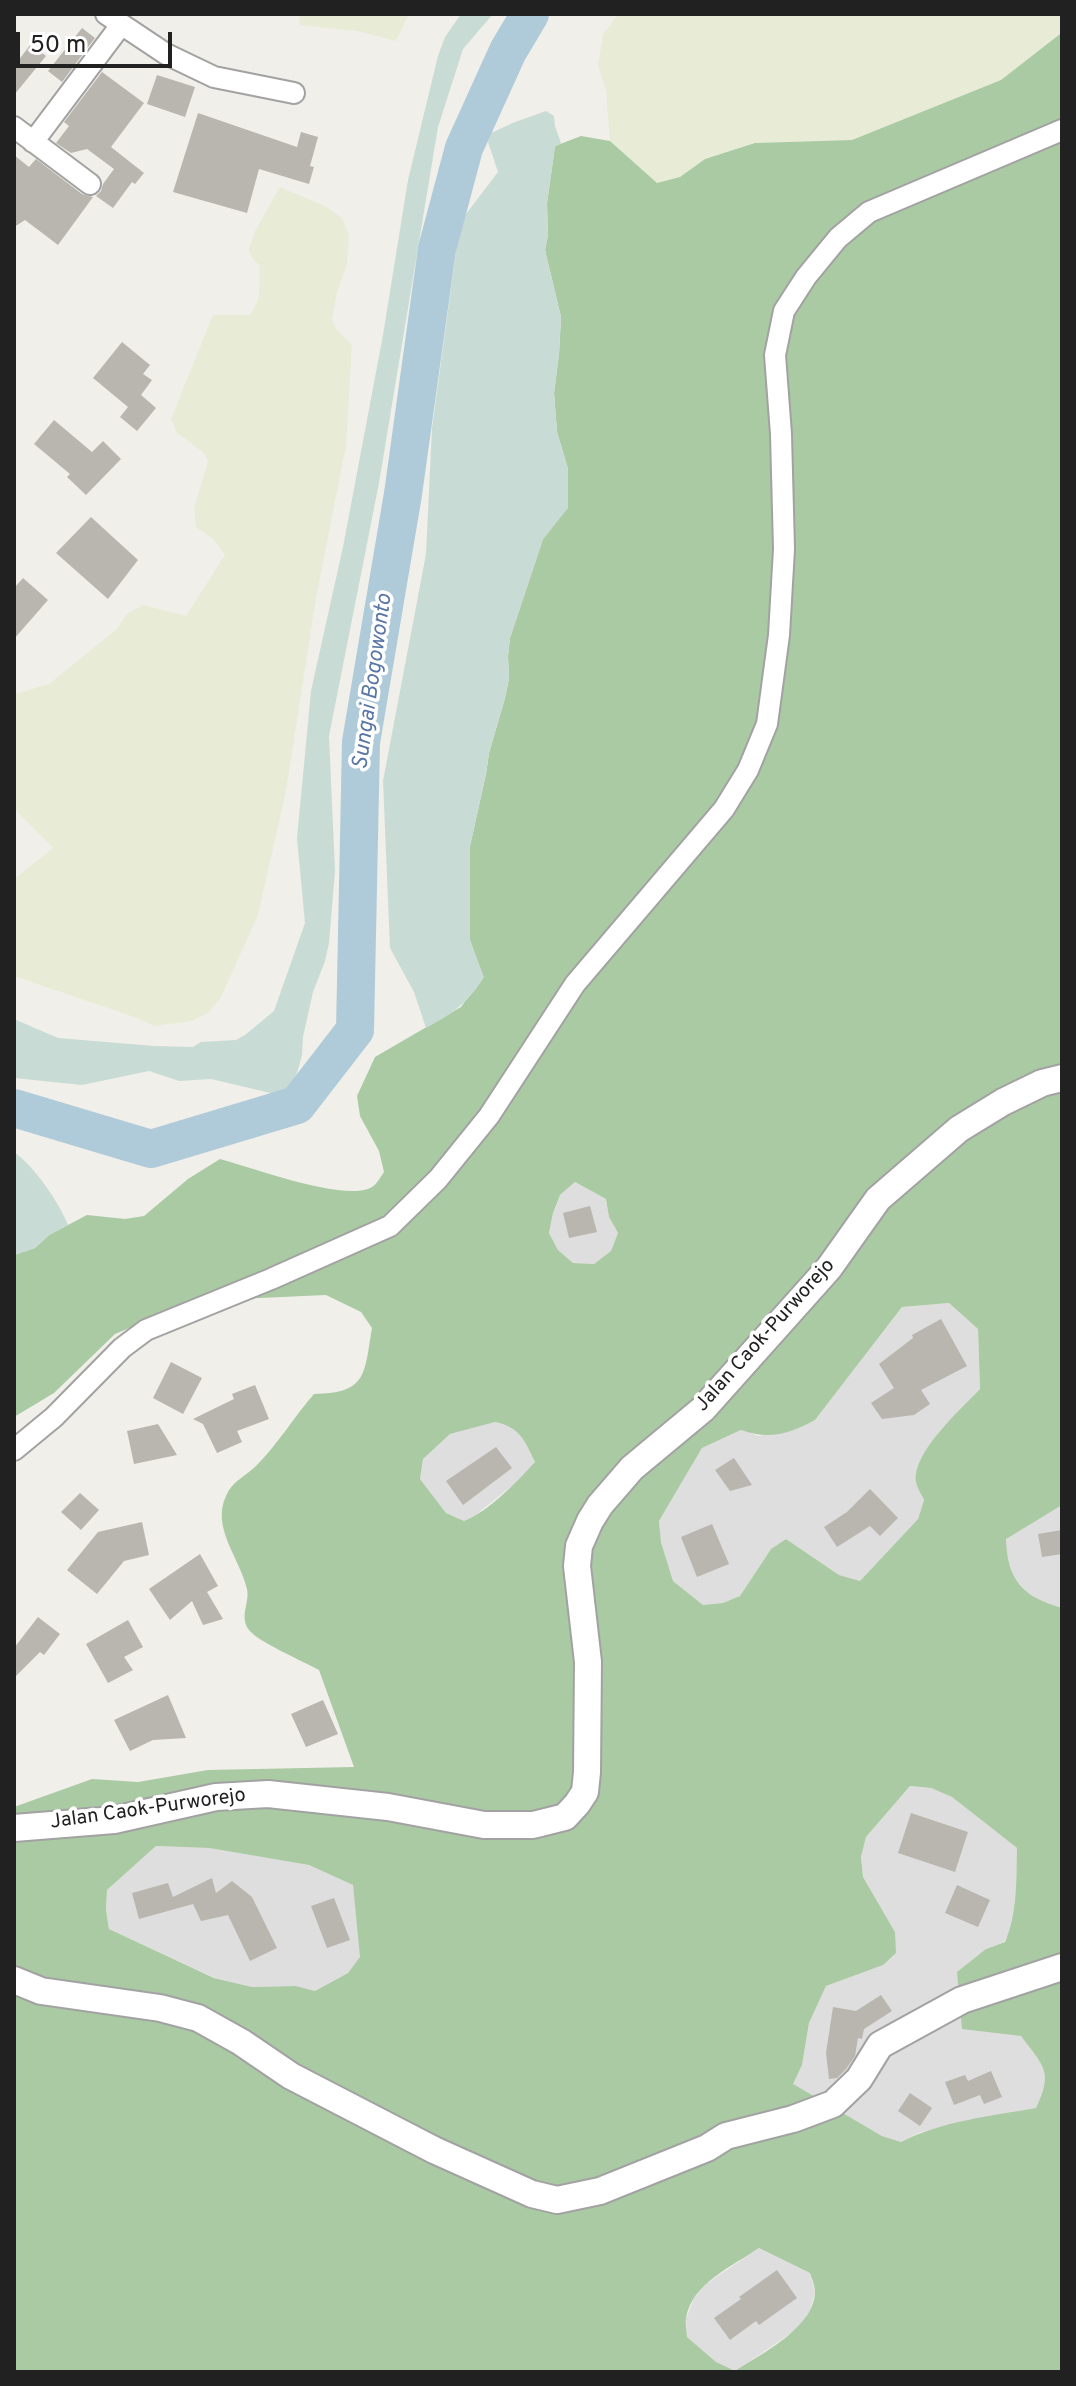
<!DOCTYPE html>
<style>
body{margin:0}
#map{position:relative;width:1076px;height:2386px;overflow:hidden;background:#f0efe9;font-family:Overpass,sans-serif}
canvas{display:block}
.frame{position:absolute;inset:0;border:16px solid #212121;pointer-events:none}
.scale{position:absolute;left:16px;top:32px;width:156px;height:36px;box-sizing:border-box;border:4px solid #212121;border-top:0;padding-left:10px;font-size:24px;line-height:28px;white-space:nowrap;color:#212121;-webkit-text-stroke:6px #fff;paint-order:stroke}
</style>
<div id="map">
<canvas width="1076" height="2386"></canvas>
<div class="frame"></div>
<div class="scale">50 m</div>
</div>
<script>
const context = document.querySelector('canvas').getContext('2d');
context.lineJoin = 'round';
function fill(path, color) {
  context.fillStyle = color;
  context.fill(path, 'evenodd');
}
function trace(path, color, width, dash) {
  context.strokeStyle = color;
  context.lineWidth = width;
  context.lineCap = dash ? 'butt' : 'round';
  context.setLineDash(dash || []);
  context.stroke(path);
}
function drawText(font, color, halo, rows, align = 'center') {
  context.font = font + ' Overpass,sans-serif';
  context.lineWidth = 7;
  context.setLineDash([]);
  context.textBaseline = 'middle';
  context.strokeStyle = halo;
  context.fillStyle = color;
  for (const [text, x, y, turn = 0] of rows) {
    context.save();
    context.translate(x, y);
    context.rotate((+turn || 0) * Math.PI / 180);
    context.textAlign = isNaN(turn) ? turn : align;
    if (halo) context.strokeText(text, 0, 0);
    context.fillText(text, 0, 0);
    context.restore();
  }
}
const residential = new Path2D(`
 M 575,1182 L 606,1199 L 609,1217 L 618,1233 L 611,1251 L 594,1264 L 573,1263 L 558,1250 L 549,1233 L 553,1213 L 560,1195 Z
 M 949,1303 L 978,1329 L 980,1389 L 939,1433 L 916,1483 L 924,1500 L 918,1519 L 860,1581 L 839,1575 L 786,1539 L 771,1549 L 740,1596 L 723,1603 L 703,1605 L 673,1581 L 661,1542 L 659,1521 L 702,1448 L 741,1430 L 759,1436 L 815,1420 L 902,1307 Z
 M 495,1422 L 506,1424 L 522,1434 L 535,1462 L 519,1480 L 473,1517 L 464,1521 L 446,1513 L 420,1479 L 423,1459 L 450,1434 Z
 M 1062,1505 L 1062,1608 L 1044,1603 L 1027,1592 L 1014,1578 L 1006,1559 L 1006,1538 Z
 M 910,1786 L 931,1788 L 952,1797 L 1017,1848 L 1016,1906 L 1013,1924 L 1004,1942 L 986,1949 L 1021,2035 L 1046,2070 L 1045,2090 L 1036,2109 L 957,2123 L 918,2133 L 901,2142 L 882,2136 L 792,2085 L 802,2065 L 809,2023 L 826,1986 L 882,1965 L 895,1932 L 863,1877 L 861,1857 L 866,1837 Z
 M 156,1846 L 209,1848 L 309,1865 L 353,1885 L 361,1957 L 348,1973 L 315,1991 L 296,1986 L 252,1987 L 215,1978 L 109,1929 L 106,1910 L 107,1890 Z
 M 759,2248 L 810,2273 L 815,2292 L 810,2310 L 800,2327 L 734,2372 L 716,2362 L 687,2337 L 686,2319 L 694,2298 L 706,2284 Z`);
const farmland = new Path2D(`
 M 300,14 L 409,14 L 396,41 L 357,31 L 299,25 Z
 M 618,14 L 1062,14 L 1062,32 L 1001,80 L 852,140 L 755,143 L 705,159 L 680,177 L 657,183 L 610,141 L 606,91 L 598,65 L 603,35 Z
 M 280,187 L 325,206 L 342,218 L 349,235 L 347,264 L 337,292 L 332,320 L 336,329 L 352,345 L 346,446 L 316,598 L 286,791 L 258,915 L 221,997 L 209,1012 L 192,1021 L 154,1026 L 137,1018 L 14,976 L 14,879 L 53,848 L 14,809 L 14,692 L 19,693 L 49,684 L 117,629 L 127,614 L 143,605 L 186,616 L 225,555 L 213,539 L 196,527 L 194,508 L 208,461 L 203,452 L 177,433 L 171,419 L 213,315 L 250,315 L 255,306 L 259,297 L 260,266 L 253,259 L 249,250 L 255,231 Z`);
const forest = new Path2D(`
 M 1060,34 L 1062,35 L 1062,1505 L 1006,1539 C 1007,1580 1023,1597 1062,1608 L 1062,2372 L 14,2372 L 14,1807 L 92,1779 L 138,1782 L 208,1770 L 354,1767 L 319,1670 C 303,1661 258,1642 249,1630 C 239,1617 250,1602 247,1589 C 240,1558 211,1528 226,1496 C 232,1481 246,1476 256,1466 C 278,1444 294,1417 314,1394 C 368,1393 364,1374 372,1328 L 361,1312 L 326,1295 L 193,1301 L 115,1334 L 54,1393 L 14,1417 L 14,1255 L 35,1248 L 49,1235 L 87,1215 L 125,1219 L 144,1216 L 188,1179 L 220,1159 C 250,1167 348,1203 372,1187 C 377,1184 381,1176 384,1172 L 379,1151 L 360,1116 L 357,1096 L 375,1057 L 461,1007 L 483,977 L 470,940 L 470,846 L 486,774 L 489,753 L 505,698 L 509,679 L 508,656 L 510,638 L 543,539 L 568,507 L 568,469 L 557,432 L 554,393 L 559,354 L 561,317 L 545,250 L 548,235 L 547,203 L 555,146 L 581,136 L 610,141 L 657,183 L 680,177 L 705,159 L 755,143 L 852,140 L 1001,80 ZM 575,1182 L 606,1199 L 609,1217 L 618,1233 L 611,1251 L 594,1264 L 573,1263 L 558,1250 L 549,1233 L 553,1213 L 560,1195 ZM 949,1303 L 978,1329 L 980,1389 C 961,1409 912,1453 916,1482 C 917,1488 922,1495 924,1500 L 918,1519 L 860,1581 L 839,1575 L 786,1539 L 771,1549 L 740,1596 L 723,1603 L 703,1605 L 673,1581 L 661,1542 L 659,1521 L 702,1448 L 741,1430 C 769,1440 789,1434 815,1420 L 902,1307 ZM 495,1422 C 520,1427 525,1441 535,1462 C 517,1482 489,1511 464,1521 L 446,1513 L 420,1479 L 423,1459 L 450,1434 ZM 910,1786 L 931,1788 L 952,1797 L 1017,1848 C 1016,1880 1018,1912 1005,1942 L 986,1949 L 957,1972 L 962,2029 L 1021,2036 C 1043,2066 1054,2071 1036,2108 C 991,2116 942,2121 901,2142 L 882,2136 L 793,2084 L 802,2065 L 809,2023 L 826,1986 L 883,1965 L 896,1953 L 895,1932 L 863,1877 L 861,1857 L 866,1837 ZM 156,1846 L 209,1848 L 309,1865 L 353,1885 L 360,1957 L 348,1973 L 315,1991 L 296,1986 L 252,1987 L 214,1978 L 109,1929 L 106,1910 L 107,1890 ZM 759,2248 L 810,2273 C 812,2279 815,2286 815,2292 C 814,2328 761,2354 735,2371 L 716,2362 L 687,2337 C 687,2332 685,2324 686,2318 C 692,2283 733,2266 759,2248 Z`);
const wetland = new Path2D(`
 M 461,14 L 493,14 L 463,49 L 438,127 L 379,483 L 329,736 L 335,871 L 329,943 L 325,961 L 313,992 L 303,1037 L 302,1055 L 297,1073 L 288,1090 L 279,1095 L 211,1079 L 179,1081 L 149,1071 L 82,1085 L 14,1078 L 14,1019 L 58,1038 L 154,1046 L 193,1047 L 201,1042 L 236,1040 L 245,1035 L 274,1011 L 305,923 L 297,838 L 311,691 L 343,547 L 383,335 L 408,180 L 438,56 L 445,37 Z
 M 546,111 L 554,116 L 555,126 L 561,143 L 555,147 L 547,203 L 548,236 L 545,250 L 561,317 L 559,354 L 554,393 L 557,432 L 568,469 L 568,508 L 543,539 L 510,638 L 508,656 L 509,678 L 505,698 L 489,753 L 486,774 L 470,846 L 470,940 L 484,977 C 469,1002 451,1015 426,1028 L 414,992 L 390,948 L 383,781 L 426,554 L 432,428 L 459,229 L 463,218 L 498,172 L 488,142 L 491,133 L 515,122 Z
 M 14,1152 C 34,1166 59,1202 68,1225 L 49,1235 L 35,1248 L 14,1255 Z`);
const river = new Path2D(`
 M 14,1108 L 151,1149 L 297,1105 L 355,1030 L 361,742 L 403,494 L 437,249 L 464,148 L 508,51 L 530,14`);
const building = new Path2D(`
 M 82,28 L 95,38 L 62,82 L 48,71 Z
 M 31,44 L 46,56 L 14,95 L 14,66 Z
 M 102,72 L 144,103 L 111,147 L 144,173 L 135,184 L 132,182 L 113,208 L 96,196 L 101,191 L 103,184 L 114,169 L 87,149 L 71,153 L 56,143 L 69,126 L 64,122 Z
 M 157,75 L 195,87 L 185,117 L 147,104 Z
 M 198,113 L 297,147 L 301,132 L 318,137 L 310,166 L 314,167 L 309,184 L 259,169 L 247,213 L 173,192 Z
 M 14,155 L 29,167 L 36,159 L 82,194 L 93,197 L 58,245 L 25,220 L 14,227 Z
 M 122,342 L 150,365 L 143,374 L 152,380 L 141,395 L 156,408 L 137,431 L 120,417 L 128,407 L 93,378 Z
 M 54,420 L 92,452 L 103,441 L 121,459 L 86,495 L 67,477 L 70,474 L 34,444 Z
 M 91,517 L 138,560 L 108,599 L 56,553 Z
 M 23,578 L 48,600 L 14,639 L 14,588 Z
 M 590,1206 L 597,1232 L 569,1238 L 563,1213 Z
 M 941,1319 L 967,1366 L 921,1390 L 930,1404 L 914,1415 L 882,1419 L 871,1403 L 894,1388 L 879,1364 L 913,1338 L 912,1335 Z
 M 171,1362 L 202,1378 L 183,1414 L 153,1398 Z
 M 255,1385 L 269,1419 L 237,1431 L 242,1442 L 217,1453 L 203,1424 L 193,1419 L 234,1399 L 232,1394 Z
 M 158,1424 L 177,1455 L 134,1464 L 127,1431 Z
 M 496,1447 L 512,1468 L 463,1505 L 446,1481 Z
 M 734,1458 L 752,1485 L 730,1491 L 715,1470 Z
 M 870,1489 L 898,1518 L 880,1536 L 870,1526 L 837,1547 L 824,1527 L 847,1512 Z
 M 80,1493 L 99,1510 L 81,1530 L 61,1512 Z
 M 142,1522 L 149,1555 L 124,1561 L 97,1594 L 67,1570 L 98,1532 Z
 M 712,1524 L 729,1564 L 697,1577 L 681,1537 Z
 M 1062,1530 L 1062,1554 L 1042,1557 L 1038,1534 Z
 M 200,1554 L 218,1586 L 207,1592 L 223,1619 L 203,1625 L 192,1601 L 170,1620 L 149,1589 Z
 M 38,1617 L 60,1634 L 44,1655 L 40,1652 L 14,1678 L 14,1648 Z
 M 128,1620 L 143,1647 L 124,1657 L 133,1670 L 108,1683 L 86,1644 Z
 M 168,1695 L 186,1738 L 153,1740 L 130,1751 L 114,1720 Z
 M 323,1700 L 338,1734 L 306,1747 L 291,1714 Z
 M 911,1813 L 968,1832 L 955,1872 L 898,1853 Z
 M 212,1878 L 216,1893 L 232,1881 L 252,1897 L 277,1948 L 250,1961 L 228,1915 L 201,1921 L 193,1904 L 139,1919 L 132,1893 L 168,1883 L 173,1897 Z
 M 957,1885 L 990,1900 L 978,1927 L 945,1913 Z
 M 334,1898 L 350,1940 L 327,1948 L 311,1906 Z
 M 881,1995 L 892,2011 L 864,2029 L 862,2039 L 858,2038 L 855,2056 L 846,2069 L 837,2078 L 829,2079 L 826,2053 L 833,2007 L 856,2011 Z
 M 991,2071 L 1002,2097 L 984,2104 L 980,2095 L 954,2105 L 945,2082 L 965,2075 L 968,2081 Z
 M 910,2093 L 932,2108 L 920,2126 L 898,2111 Z
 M 777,2270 L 797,2298 L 759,2325 L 756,2321 L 730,2340 L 714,2318 L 741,2299 L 739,2297 Z`);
const minor = new Path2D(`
 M 106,14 L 166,54 L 214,77 L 294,93
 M 14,127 L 90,184
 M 33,142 L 121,25
 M 14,1450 L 54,1417 L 122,1348 L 146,1330 L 271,1279 L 390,1226 L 438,1179 L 489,1116 L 575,984 L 724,809 L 748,770 L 767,724 L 779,635 L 784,549 L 781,434 L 775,355 L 784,311 L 806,277 L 838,238 L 869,212 L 1062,130`);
const tertiary = new Path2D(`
 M 14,1828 L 114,1820 L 216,1797 L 268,1794 L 388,1807 L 484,1825 L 533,1825 L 565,1817 L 577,1804 L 585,1792 L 587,1772 L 588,1662 L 577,1566 L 579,1546 L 590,1521 L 600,1505 L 632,1468 L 703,1409 L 829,1268 L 878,1199 L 959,1129 L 1003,1102 L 1042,1083 L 1062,1078
 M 14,1980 L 41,1991 L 160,2008 L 198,2018 L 241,2042 L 291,2076 L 434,2150 L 532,2194 L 557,2200 L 600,2191 L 707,2148 L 726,2136 L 793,2119 L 833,2104 L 859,2079 L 880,2045 L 962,2000 L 1062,1967`);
const streetNames = [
 ["Jalan Caok-Purworejo",766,1336,-48],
 ["Jalan Caok-Purworejo",148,1810,-8]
];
const waterNames = [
 ["Sungai Bogowonto",374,682,-82]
];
fill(residential, '#dfdede');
fill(farmland, '#e8ecd7');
fill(forest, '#aacaa3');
fill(wetland, '#c8dcd5');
trace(river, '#afcad8', 38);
fill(building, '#b9b5af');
trace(minor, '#a2a2a2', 24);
trace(tertiary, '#a2a2a2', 30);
trace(minor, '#fff', 20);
trace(tertiary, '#fff', 26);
drawText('20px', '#212121', '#fff', streetNames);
drawText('italic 22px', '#5876a6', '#fff', waterNames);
</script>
